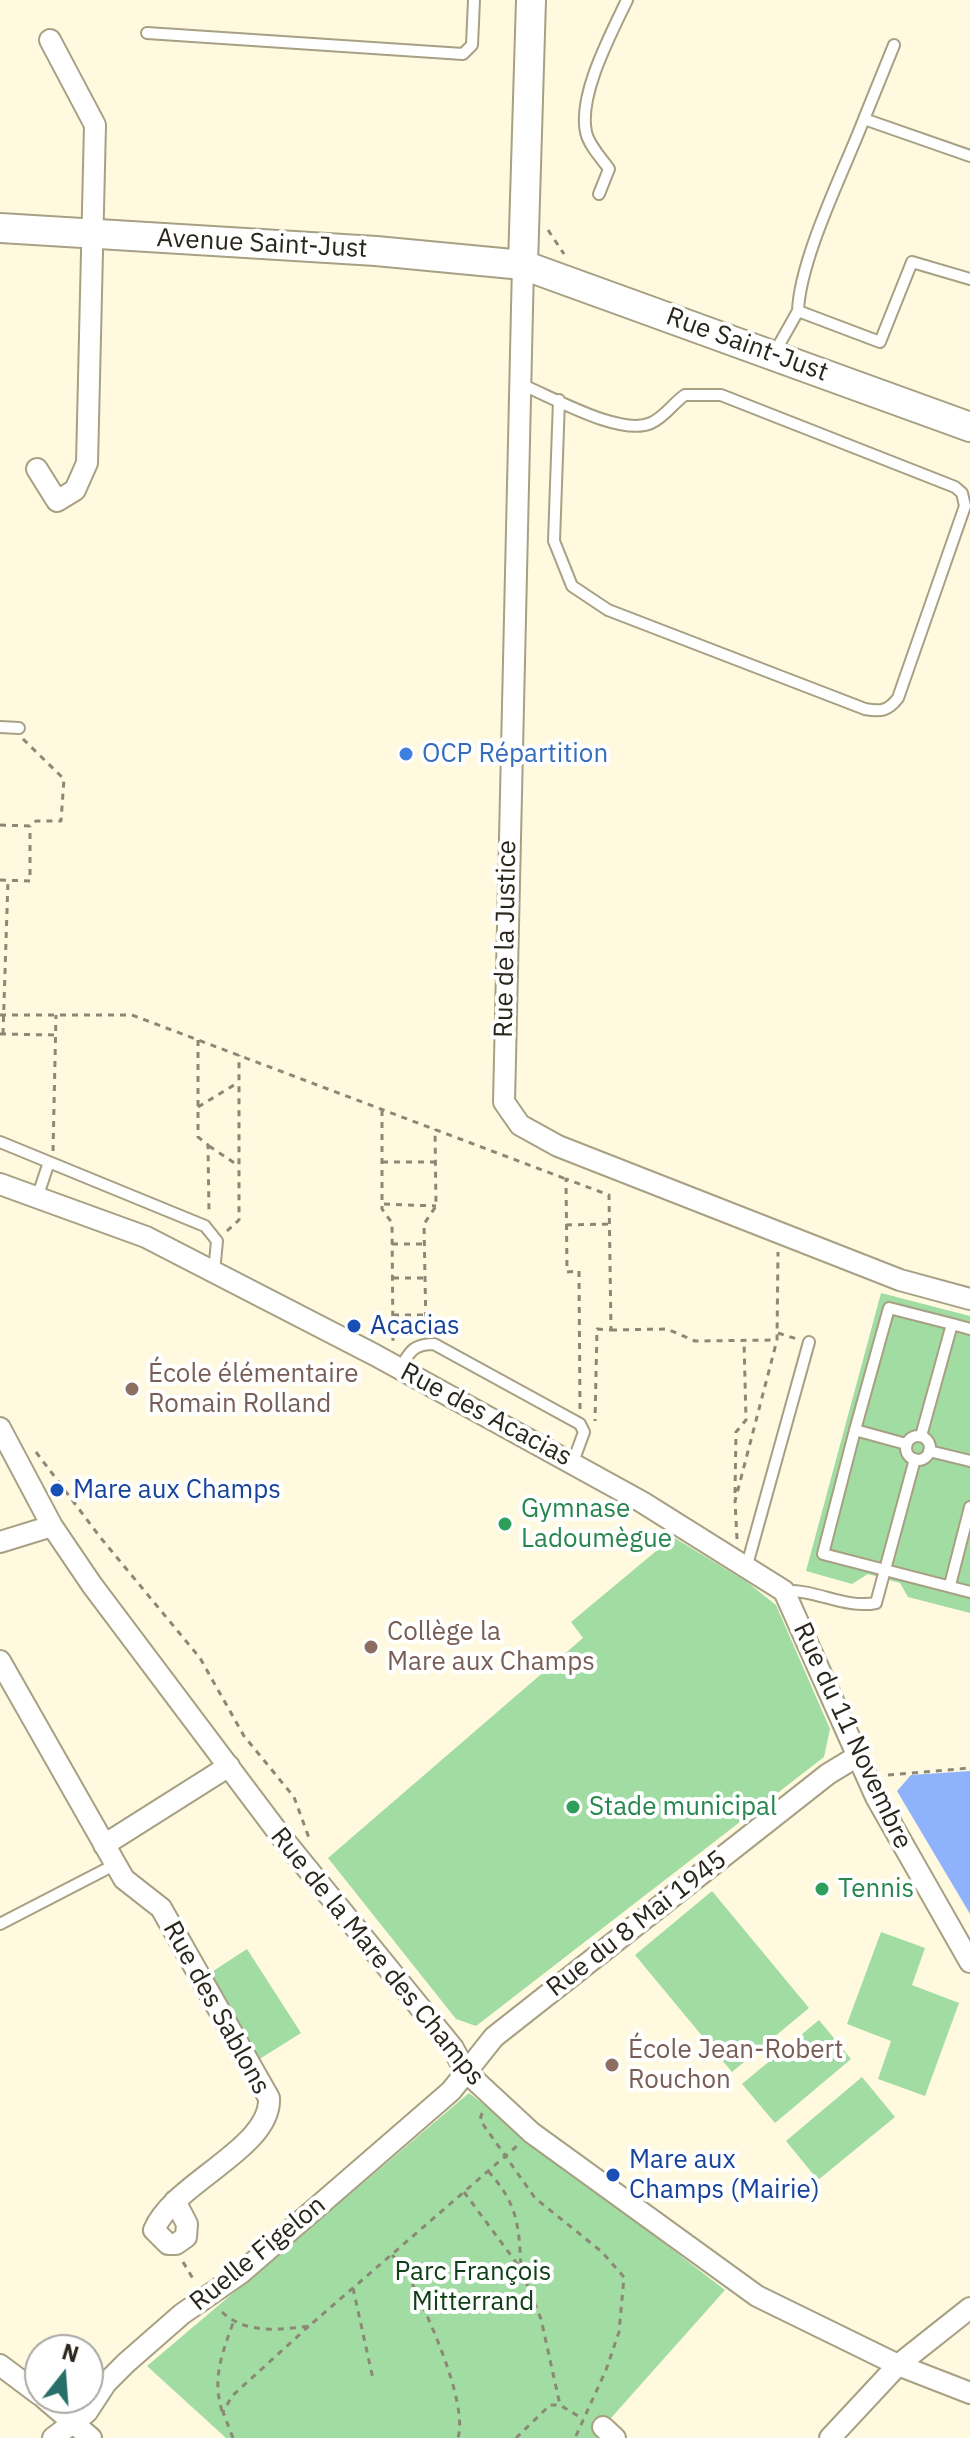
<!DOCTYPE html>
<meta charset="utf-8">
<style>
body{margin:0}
#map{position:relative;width:970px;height:2438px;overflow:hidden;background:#fff9e0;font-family:"IBM Plex Sans",sans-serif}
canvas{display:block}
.north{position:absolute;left:24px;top:2334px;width:80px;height:80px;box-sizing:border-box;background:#fff;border:2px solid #a9a8a4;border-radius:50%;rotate:17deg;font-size:22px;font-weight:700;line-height:32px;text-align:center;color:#29261b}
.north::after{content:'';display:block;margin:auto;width:28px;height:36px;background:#277069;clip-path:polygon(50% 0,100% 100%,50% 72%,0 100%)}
</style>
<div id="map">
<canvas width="970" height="2438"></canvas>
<div class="north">N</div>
</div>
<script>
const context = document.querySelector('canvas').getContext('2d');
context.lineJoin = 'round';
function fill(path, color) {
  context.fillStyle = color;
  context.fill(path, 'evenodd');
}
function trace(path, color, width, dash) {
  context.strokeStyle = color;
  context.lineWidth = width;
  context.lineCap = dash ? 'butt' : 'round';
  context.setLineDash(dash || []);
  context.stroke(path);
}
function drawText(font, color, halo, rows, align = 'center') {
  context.font = font + ' "IBM Plex Sans",sans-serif';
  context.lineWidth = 8;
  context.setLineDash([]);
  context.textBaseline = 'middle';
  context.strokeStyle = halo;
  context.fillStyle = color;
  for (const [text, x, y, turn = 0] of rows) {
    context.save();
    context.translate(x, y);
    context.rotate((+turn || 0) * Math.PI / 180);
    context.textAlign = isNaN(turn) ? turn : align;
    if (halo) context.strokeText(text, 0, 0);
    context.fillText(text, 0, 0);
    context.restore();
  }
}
const green = new Path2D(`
 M 881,1293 L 970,1316 L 970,1613 L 908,1597 L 900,1583 L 868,1574 L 852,1584 L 806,1571 Z
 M 673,1537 L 747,1582 L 776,1605 L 830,1729 L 824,1757 L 476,2026 L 456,2019 L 328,1858 L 583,1638 L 571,1622 Z
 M 712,1891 L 809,2008 L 732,2072 L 635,1955 Z
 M 881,1932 L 925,1948 L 912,1985 L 959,2003 L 925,2096 L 878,2079 L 891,2041 L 847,2024 Z
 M 247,1949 L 301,2033 L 258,2060 L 204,1977 Z
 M 819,2020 L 851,2059 L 775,2123 L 742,2084 Z
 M 862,2077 L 895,2117 L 818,2180 L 786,2141 Z
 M 469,2093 L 725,2290 L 603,2427 L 597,2438 L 226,2438 L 147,2366 Z`);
const water = new Path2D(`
 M 970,1771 L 970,1914 L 897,1791 L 911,1775 Z`);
const path = new Path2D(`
 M 548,230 L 564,254
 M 23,739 L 64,779 L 61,821 L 36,821 L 30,826
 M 0,825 L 30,826
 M 0,880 L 30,881 L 30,826
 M 0,1015 L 132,1015 L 566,1179
 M 0,1034 L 56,1035
 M 3,1034 L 8,880
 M 198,1040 L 198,1137 L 208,1145 L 209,1212
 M 198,1107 L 239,1082
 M 382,1110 L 382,1209 L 392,1223 L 393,1343
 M 209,1146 L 239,1166
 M 53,1151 L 56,1015
 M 382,1162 L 434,1162
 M 384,1204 L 436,1206
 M 566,1225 L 609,1224
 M 227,1231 L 239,1220 L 239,1055
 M 392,1244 L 424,1244
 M 393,1278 L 425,1278
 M 393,1315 L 425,1315
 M 426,1330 L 424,1224 L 436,1206 L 435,1129
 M 611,1330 L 667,1329 L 695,1341 L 776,1340
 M 778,1333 L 797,1339
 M 580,1409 L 579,1271 L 567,1272 L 566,1179 L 609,1195 L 611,1330 L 597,1329 L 595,1421
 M 36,1452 L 100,1537 L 200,1658 L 244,1736 L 294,1797 L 309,1838
 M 735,1493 L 736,1432 L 746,1420 L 744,1341
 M 737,1539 L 735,1501 L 777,1340 L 778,1252
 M 888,1775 L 970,1768
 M 482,2113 L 480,2120 L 535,2198 L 602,2252 L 624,2277 L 619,2332 L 606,2370 L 575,2438
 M 488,2171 C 518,2204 519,2226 521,2269
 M 464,2192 L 521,2269 L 541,2319 L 560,2405
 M 392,2255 L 404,2267 C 422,2303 469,2400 458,2438
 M 183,2262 L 195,2282
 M 353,2288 L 373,2379
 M 222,2312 C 245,2334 279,2330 309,2326 L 517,2146
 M 222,2411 C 212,2378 222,2354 233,2323
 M 233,2438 L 223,2412 L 232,2396 L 309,2326
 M 516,2438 L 550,2405 L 560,2405 L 583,2419`);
const lane = new Path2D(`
 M 147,33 L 463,54 L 472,45 L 474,0
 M 864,119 L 894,45
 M 599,194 L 609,169 C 602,159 588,144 586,132 C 578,95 611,34 627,0
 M 798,311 C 800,258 844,171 864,119 L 970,156
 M 778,354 L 780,343 L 798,311 L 880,342 L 912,262 L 970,279
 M 520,384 C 551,396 620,437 651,423 C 665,417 673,403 685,395 L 721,395 L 955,487 L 962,493 L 965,506 L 898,698 C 888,711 881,712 865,709 L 608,610 L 572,586 L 554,541 L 559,400
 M 0,727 L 19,728
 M 0,1142 L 205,1226 L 217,1241 L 214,1272
 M 37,1198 L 49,1162
 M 952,1324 L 970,1329
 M 400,1368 C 410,1351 414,1344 434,1344 L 580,1424 L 584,1432 L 573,1462
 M 855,1430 L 889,1308 L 952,1324 L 921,1436
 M906 1448a12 12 0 1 1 24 0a12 12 0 1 1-24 0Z
 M 906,1444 L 855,1430 L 823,1554 L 970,1592
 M 929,1451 L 970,1461
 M 747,1565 L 809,1342
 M 950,1585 L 970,1507
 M 784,1591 C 816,1589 844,1609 876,1603 L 915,1459
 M 0,1924 L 116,1864`);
const street = new Path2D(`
 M 523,265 L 504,1102 L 520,1125 L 558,1146 L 900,1280 L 970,1299
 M 37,469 L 57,501 L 75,490 L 87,463 L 95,125 L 50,40
 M 0,1184 L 146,1237 L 375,1355 L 642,1502 L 784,1591 L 876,1797 L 970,1962
 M 0,1428 L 52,1526 L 92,1585 L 280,1835 L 453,2048 L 465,2071 L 532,2133 L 757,2296 L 898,2365 L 970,2393
 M 0,1542 L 52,1526
 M 0,1661 L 124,1879 L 161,1908 L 269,2098 C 272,2148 173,2183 154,2230 L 168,2244 L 176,2244 L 186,2237 L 187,2224 L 175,2201
 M 104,1845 L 229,1766
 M 0,2365 L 40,2395
 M 44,2398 L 91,2438
 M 603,2427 L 615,2438
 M 53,2438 L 87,2412 L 106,2383 L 126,2363 L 182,2314 L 241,2273 L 451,2091 L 494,2037 L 828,1774 L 856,1757
 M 830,2438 L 898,2365 L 970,2308`);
const secondary = new Path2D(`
 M 0,228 L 376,251 L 523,265 L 970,427
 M 523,265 L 531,0`);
const markers = [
 [406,754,8,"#3f7fe0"],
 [354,1326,8,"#1a4fb4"],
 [132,1389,8,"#8d6e63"],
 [57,1490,8,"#1a4fb4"],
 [505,1524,8,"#2e9e5b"],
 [371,1647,8,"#8d6e63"],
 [573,1807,8,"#2e9e5b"],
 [822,1889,8,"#2e9e5b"],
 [612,2065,8,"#8d6e63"],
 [613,2175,8,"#1a4fb4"]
];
const streetNames = [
 ["Avenue Saint-Just",262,244,3],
 ["Rue Saint-Just",747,345,20],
 ["Rue de la Justice",506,939,-89],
 ["Rue des Acacias",486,1415,28],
 ["Rue du 11 Novembre",852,1736,65],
 ["Rue du 8 Mai 1945",637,1924,-38],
 ["Rue de la Mare des Champs",377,1957,51],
 ["Rue des Sablons",216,2008,61],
 ["Ruelle Figelon",258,2254,-39]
];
const shopNames = [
 ["OCP Répartition",422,754]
];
const transitNames = [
 ["Acacias",370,1326],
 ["Mare aux Champs",73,1490],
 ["Mare aux",629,2160],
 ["Champs (Mairie)",629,2190]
];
const educationNames = [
 ["École élémentaire",148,1374],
 ["Romain Rolland",148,1404],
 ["Collège la",387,1632],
 ["Mare aux Champs",387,1662],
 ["École Jean-Robert",628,2050],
 ["Rouchon",628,2080]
];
const leisureNames = [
 ["Gymnase",521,1509],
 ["Ladoumègue",521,1539],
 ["Stade municipal",589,1807],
 ["Tennis",838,1889]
];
const parkNames = [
 ["Parc François",473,2272],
 ["Mitterrand",473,2302]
];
fill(green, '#a1dca3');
fill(water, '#8eb2fb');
trace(lane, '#a7a083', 14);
trace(street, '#a7a083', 24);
trace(secondary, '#a7a083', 32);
trace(path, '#8c8876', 3, [6, 6]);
trace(lane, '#fff', 10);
trace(street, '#fff', 20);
trace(secondary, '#fff', 28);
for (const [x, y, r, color] of markers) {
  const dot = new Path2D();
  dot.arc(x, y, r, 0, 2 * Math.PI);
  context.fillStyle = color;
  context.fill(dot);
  trace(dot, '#fff', 3);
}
drawText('26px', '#29261b', '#fff', streetNames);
drawText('26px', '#366cbe', '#fff', shopNames, 'left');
drawText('26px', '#164399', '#fff', transitNames, 'left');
drawText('26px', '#785e54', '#fff', educationNames, 'left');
drawText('26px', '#27864d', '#fff', leisureNames, 'left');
drawText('26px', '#104017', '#fff', parkNames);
</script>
